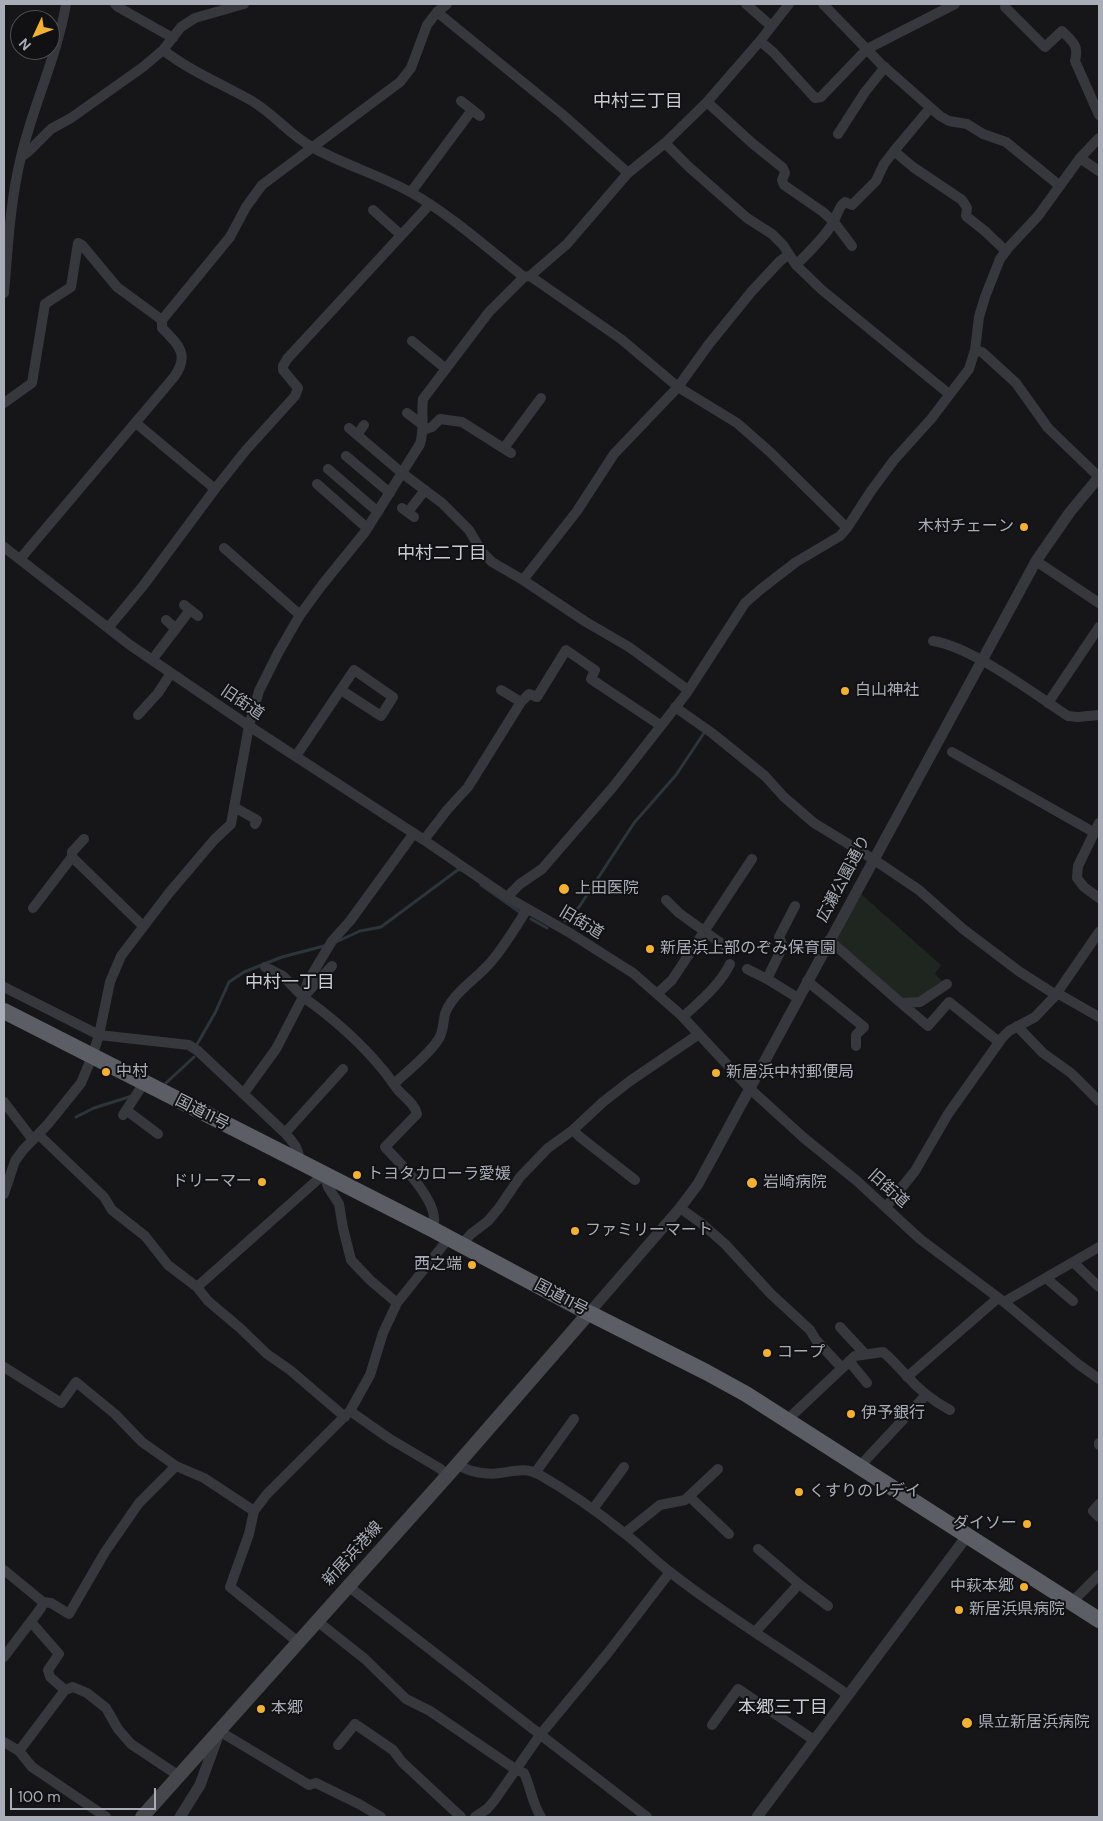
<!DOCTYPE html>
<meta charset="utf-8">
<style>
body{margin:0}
#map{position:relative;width:1103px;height:1821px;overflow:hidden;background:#161618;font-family:"DM Sans",sans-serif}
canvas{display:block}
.frame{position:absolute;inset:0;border:5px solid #a8adb8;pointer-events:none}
.north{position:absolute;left:10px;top:10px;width:50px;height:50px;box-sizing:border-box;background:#111113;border:1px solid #4d4f55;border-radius:50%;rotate:227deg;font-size:14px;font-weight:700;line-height:20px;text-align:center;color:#a8adb8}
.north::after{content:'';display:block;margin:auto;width:18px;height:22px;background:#f2b134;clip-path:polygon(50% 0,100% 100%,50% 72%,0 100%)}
.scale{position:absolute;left:10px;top:1788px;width:146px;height:22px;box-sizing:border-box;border:2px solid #a8adb8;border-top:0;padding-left:6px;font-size:15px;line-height:18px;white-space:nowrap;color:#a8adb8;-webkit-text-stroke:4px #111113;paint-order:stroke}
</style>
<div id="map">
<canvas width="1103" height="1821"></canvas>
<div class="frame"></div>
<div class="north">N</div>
<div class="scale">100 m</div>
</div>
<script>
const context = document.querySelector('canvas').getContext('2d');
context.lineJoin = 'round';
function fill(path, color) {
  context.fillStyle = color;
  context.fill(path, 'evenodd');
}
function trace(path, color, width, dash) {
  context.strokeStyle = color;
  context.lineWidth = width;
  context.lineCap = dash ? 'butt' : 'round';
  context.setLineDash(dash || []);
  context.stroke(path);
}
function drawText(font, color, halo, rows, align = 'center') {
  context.font = font + ' "DM Sans","Noto Sans JP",sans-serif';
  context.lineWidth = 4;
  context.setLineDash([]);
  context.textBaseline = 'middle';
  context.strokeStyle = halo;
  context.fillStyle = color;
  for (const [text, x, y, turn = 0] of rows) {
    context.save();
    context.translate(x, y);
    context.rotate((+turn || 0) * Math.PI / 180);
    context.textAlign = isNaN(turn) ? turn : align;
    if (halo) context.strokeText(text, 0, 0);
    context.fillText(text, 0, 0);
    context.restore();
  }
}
const green = new Path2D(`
 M 861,894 L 941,965 L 935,974 L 943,982 L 918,1000 L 904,1000 L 835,940 Z`);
const stream = new Path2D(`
 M 481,885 L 521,913
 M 531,919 L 547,928
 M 565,921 L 579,907 L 634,823 L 676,775 L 704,733
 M 336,942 L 360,931 L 381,927 L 459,869 L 460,870
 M 196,1046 L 215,1013 L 229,982 L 244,972 L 282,957 L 324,946
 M 166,1083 L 194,1057
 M 76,1117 L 94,1108 L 132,1096`);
const minor = new Path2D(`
 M 115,4 L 118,7 L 173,38
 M 746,4 L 771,26
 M 823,4 L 881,64 L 940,116 L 949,121 L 967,124 L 983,134 L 1006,142 L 1060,186
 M 1005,7 L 1045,47 L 1062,31 C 1073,42 1079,45 1075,61 L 1099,115
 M 437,12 L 562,114 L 628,173
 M 760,41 L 773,52 L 815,98 L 821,97 L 867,49 L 955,4
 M 163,50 C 190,71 222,84 252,101 C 274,114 290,135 312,147 C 344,165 380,175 412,193 C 452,216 488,249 524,277
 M 461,101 L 480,116
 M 707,102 L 752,143 L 783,168 L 785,173 L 782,180 L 784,185 L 823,212 L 834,222 L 852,246
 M 838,134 L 865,92 L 885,67
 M 665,143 L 689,167 L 747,218 L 772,234 L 783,245 L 796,265 L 822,290 L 949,394
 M 894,151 L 913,167 L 962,200 L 967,208 L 966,216 L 986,232 L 1006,251
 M 21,157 L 28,152 L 51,129 L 71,118 L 143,67 L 163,50 L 181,27 L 195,18 L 244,4
 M 1080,158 L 1099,171
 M 411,192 L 472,110
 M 373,210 L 401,235
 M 796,265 C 809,252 823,239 833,223 C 837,216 838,207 845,202 L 852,205 L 876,181 L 884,164 L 894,151 L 930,108
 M 530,276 L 621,339 L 678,387 L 737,423 L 770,452 L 847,528
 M 4,293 C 8,248 10,201 21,157 C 33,105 57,57 66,4
 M 162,320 L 230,237 L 246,207 L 262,185 L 400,82 L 411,68 L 427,25 L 437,12 L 447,4
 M 412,341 L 446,369
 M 975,350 L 982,352 L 1016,383 L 1048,428 L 1099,477
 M 4,403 L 32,383 L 45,304 L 71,287 L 78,243 L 82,245 L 117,287 L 162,320 L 162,328 C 179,345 190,355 174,377 L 20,559
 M 407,413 L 423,425
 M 136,423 L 215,489
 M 349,428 L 402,473 L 442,503 L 469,530 L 482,552 L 492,562 L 523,580 L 586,622 L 629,647 L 688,690
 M 423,430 L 432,427 L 440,419 L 462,422 L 511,453
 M 357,435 L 364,425
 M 504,448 L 541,398
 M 346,456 L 390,493
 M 328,469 L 378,512
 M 317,484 L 367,528
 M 402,508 L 414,517
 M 408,512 L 425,490
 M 4,547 L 130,645 L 249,726 L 424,840 L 507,897 L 570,933 L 633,973 L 681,1015 L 749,1088 L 804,1138 L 857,1181 L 920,1239 L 1004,1302 L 1078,1364 L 1099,1379
 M 224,548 L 300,615
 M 1036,561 L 1099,603
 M 523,580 L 577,511 L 614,454 L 678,387 L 709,344 L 752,291 L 780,261 L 788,255
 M 184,605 L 198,616
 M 166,620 L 176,629
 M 108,628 L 143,586 L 215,489 L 246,450 L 295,396 L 298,388 L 283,370 L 283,366 L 287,359 L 430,204
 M 933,641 C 972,647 1033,693 1068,716 L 1078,717 L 1099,715
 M 152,660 L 190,610
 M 521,702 L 529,694 L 537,697 L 566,650 L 595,670 L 591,679 L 660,725
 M 1048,703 L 1099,627
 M 675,707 L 712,733 L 765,776 L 784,797 L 814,823 L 873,859 L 919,890 L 963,929 L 1020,972 L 1056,995 L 1057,993 L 1099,1017
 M 138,715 L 158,693 L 171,673
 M 952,752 L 1095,833
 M 296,756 L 354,670 L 393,697 L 381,716 L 341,690
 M 234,807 L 257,820 L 255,824
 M 1099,823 L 1078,866 L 1077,878 L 1084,887 L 1099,898
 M 414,833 L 350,921 L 332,941 L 308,981 L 303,997 C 333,1018 361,1043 384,1071 C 389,1077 393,1084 398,1090 C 404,1097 415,1104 417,1114 L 385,1147 C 400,1163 433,1196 434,1218 C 435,1221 433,1226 432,1229
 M 84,839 L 72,852 L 72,857 L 143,926
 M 424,840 L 447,810 L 468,787 L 521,702 L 501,690
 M 507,897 L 520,884 L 542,869 L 613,787 L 686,694 L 745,603 L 761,589 L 796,562 L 840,536 L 847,528 L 871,491 L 894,460 L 931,419 L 969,369 L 975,350 L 979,317 L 985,297 L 1000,259 L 1009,247 L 1038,216 L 1080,158 L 1099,138
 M 666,900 L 679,913 L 732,951
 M 795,906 L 779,937 L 783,946 L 767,979 L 798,998
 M 33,908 L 72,857
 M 829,940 L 901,1003 L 920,1002 L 947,984
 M 747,969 L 767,979
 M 807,981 L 864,1027 L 856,1035 L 856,1046
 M 4,987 L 99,1035 L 189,1045 L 198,1051 L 285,1133 C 293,1143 300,1148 299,1163
 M 658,993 L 672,980 L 752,859
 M 1057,993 L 1099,932
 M 305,995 L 332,966
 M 901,1003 L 928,1026 L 949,1002 L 999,1042
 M 683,1017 C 700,1001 720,985 730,964
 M 1017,1026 L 1043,1053 L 1071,1073 L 1099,1101
 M 394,1084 C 405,1073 437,1048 441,1034 C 446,1019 441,1016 452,1001 C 462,987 478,977 490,963 C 504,947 516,927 527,909
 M 244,1093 L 276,1049 L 303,997 L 283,976 L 265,967
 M 4,1102 L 33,1140
 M 126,1110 L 158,1134
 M 123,1115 L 144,1083
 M 573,1130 L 580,1137 L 635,1180
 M 285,1133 L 343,1069
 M 39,1135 L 104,1197 L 112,1210 L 145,1236 L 168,1265 L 197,1287 L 208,1301 L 240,1328 L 267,1354 L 290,1370 L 345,1417
 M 4,1194 L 15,1161 L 23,1150 L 48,1124 L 81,1083 L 92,1057 L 99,1035 L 110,982 L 121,956 L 169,893 L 214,840 L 231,824 L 249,726 L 259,691 L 278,653 L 300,615 L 322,585 L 365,532 L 420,444 C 425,429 421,414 423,399 L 489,312 L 524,277 L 530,276 L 567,244 L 628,173 L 665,143 L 707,102 L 760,41 L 789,4
 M 886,1207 L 915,1171 L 948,1114 L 1002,1038 L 1009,1031 L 1035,1017 L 1056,995
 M 680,1208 L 701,1223 L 725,1244 L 771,1294 L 810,1330 L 816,1340 L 842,1368
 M 461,1245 L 471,1234 L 488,1221 L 499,1208 L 520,1177 L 548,1148 L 573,1130 L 603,1102 L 630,1081 L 699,1034
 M 1073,1262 L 1099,1287
 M 1046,1278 L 1073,1301
 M 197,1287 L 324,1174 L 328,1187 L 339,1204 L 343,1228 L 351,1260 L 370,1280 L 397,1303
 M 1004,1302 L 1099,1247
 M 840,1327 L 865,1354
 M 849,1361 L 867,1383
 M 4,1367 L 61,1403 L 76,1382 L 115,1414 L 142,1442 L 176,1466 L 204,1478 L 254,1511
 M 907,1377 L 998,1298
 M 350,1411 L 390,1439 L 439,1468 L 448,1475
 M 787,1420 L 855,1356 L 883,1352 C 892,1359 898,1367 906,1375 C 919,1390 933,1401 950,1410
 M 1099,1443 L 1099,1445
 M 457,1464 C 468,1472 486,1475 500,1473 C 515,1471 526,1467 540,1475 C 570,1492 598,1512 624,1533 C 640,1545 654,1560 670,1572 C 727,1617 789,1653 848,1695
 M 859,1467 L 926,1395
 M 535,1473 L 574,1419
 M 689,1496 L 729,1534
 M 1099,1504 L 1093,1511 L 1099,1517
 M 593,1509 L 624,1467
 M 625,1533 L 660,1505 L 685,1500 L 718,1469
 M 4,1570 L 43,1602
 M 799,1584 L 828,1606
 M 348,1586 L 647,1817
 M 1072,1602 L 1099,1575
 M 317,1621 L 365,1659 L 406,1699 L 430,1711 L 515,1769 L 524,1773 C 531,1788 532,1803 541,1817
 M 31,1622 L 59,1654 L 48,1670 L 50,1677 L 65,1690
 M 755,1632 L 799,1584 L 758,1549
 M 298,1642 L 230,1587 L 249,1534 L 254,1511 L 267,1494 L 350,1411 L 370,1375 L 383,1333 L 397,1303 L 449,1238
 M 4,1657 L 41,1608 L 43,1602 L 51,1603 L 69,1614 L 105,1552 L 139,1503 L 176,1466
 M 712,1725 L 738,1689 L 814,1740
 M 219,1731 L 309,1785 L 316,1783 L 359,1804 L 381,1817
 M 4,1742 L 19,1751 L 32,1767 L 106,1817
 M 338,1745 L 355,1724 L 393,1750 L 402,1762 L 461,1817
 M 19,1751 L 65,1690 L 73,1687 L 87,1693 L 106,1708 L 118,1729 L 131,1744 L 179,1776
 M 475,1817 L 487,1809 L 494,1801 L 540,1735 L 607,1654 L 670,1572`);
const tertiary = new Path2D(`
 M 589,1313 L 680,1208 L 698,1184 L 1036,561 L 1070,512 L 1099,477
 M 180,1817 L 200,1785 L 219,1733
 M 757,1817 L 967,1536`);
const secondary = new Path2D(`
 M 142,1817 L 448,1475 L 589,1313`);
const trunk = new Path2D(`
 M 4,1011 L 432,1229 L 589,1313 L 706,1372 L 746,1394 L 1099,1620`);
const markers = [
 [1024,527,5,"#f2b134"],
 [845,691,5,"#f2b134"],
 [564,889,6,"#f2b134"],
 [650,949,5,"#f2b134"],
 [106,1072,5,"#f2b134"],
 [716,1073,5,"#f2b134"],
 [357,1175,5,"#f2b134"],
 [262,1182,5,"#f2b134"],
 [752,1183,6,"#f2b134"],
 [575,1231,5,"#f2b134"],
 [472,1265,5,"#f2b134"],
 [767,1353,5,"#f2b134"],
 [851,1414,5,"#f2b134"],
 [799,1492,5,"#f2b134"],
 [1027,1524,5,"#f2b134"],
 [1024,1587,5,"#f2b134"],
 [959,1610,5,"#f2b134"],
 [261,1709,5,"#f2b134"],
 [967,1723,6,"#f2b134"]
];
const poiNames = [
 ["木村チェーン",1014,527,"right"],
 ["白山神社",855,691],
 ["上田医院",575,889],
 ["新居浜上部のぞみ保育園",660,949],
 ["中村",116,1072],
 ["新居浜中村郵便局",726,1073],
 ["トヨタカローラ愛媛",367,1175],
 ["ドリーマー",252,1182,"right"],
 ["岩崎病院",763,1183],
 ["ファミリーマート",585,1231],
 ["西之端",462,1265,"right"],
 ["コープ",777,1353],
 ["伊予銀行",861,1414],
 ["くすりのレデイ",809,1492],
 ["ダイソー",1017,1524,"right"],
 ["中萩本郷",1014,1587,"right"],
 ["新居浜県病院",969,1610],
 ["本郷",271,1709],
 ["県立新居浜病院",978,1723]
];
const streetNames = [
 ["旧街道",242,703,34],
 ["広瀬公園通り",844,879,-62],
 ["旧街道",581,923,31],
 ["国道11号",202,1113,27],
 ["旧街道",888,1189,42],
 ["国道11号",561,1298,28],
 ["新居浜港線",353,1554,-48]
];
const neighbourhoodNames = [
 ["中村三丁目",638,102],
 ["中村二丁目",442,554],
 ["中村一丁目",290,983],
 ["本郷三丁目",783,1708]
];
fill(green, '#1e261f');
trace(stream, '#2c353c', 3);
trace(minor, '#37383d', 10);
trace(tertiary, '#37383d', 11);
trace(secondary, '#45474d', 14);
trace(trunk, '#5b5e65', 16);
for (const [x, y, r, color] of markers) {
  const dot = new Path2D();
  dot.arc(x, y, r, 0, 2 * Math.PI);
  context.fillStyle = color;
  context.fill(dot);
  trace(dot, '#111113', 2);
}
drawText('16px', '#a8adb8', '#111113', poiNames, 'left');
drawText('16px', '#a8adb8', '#111113', streetNames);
drawText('18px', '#c9ccd4', '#111113', neighbourhoodNames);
</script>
